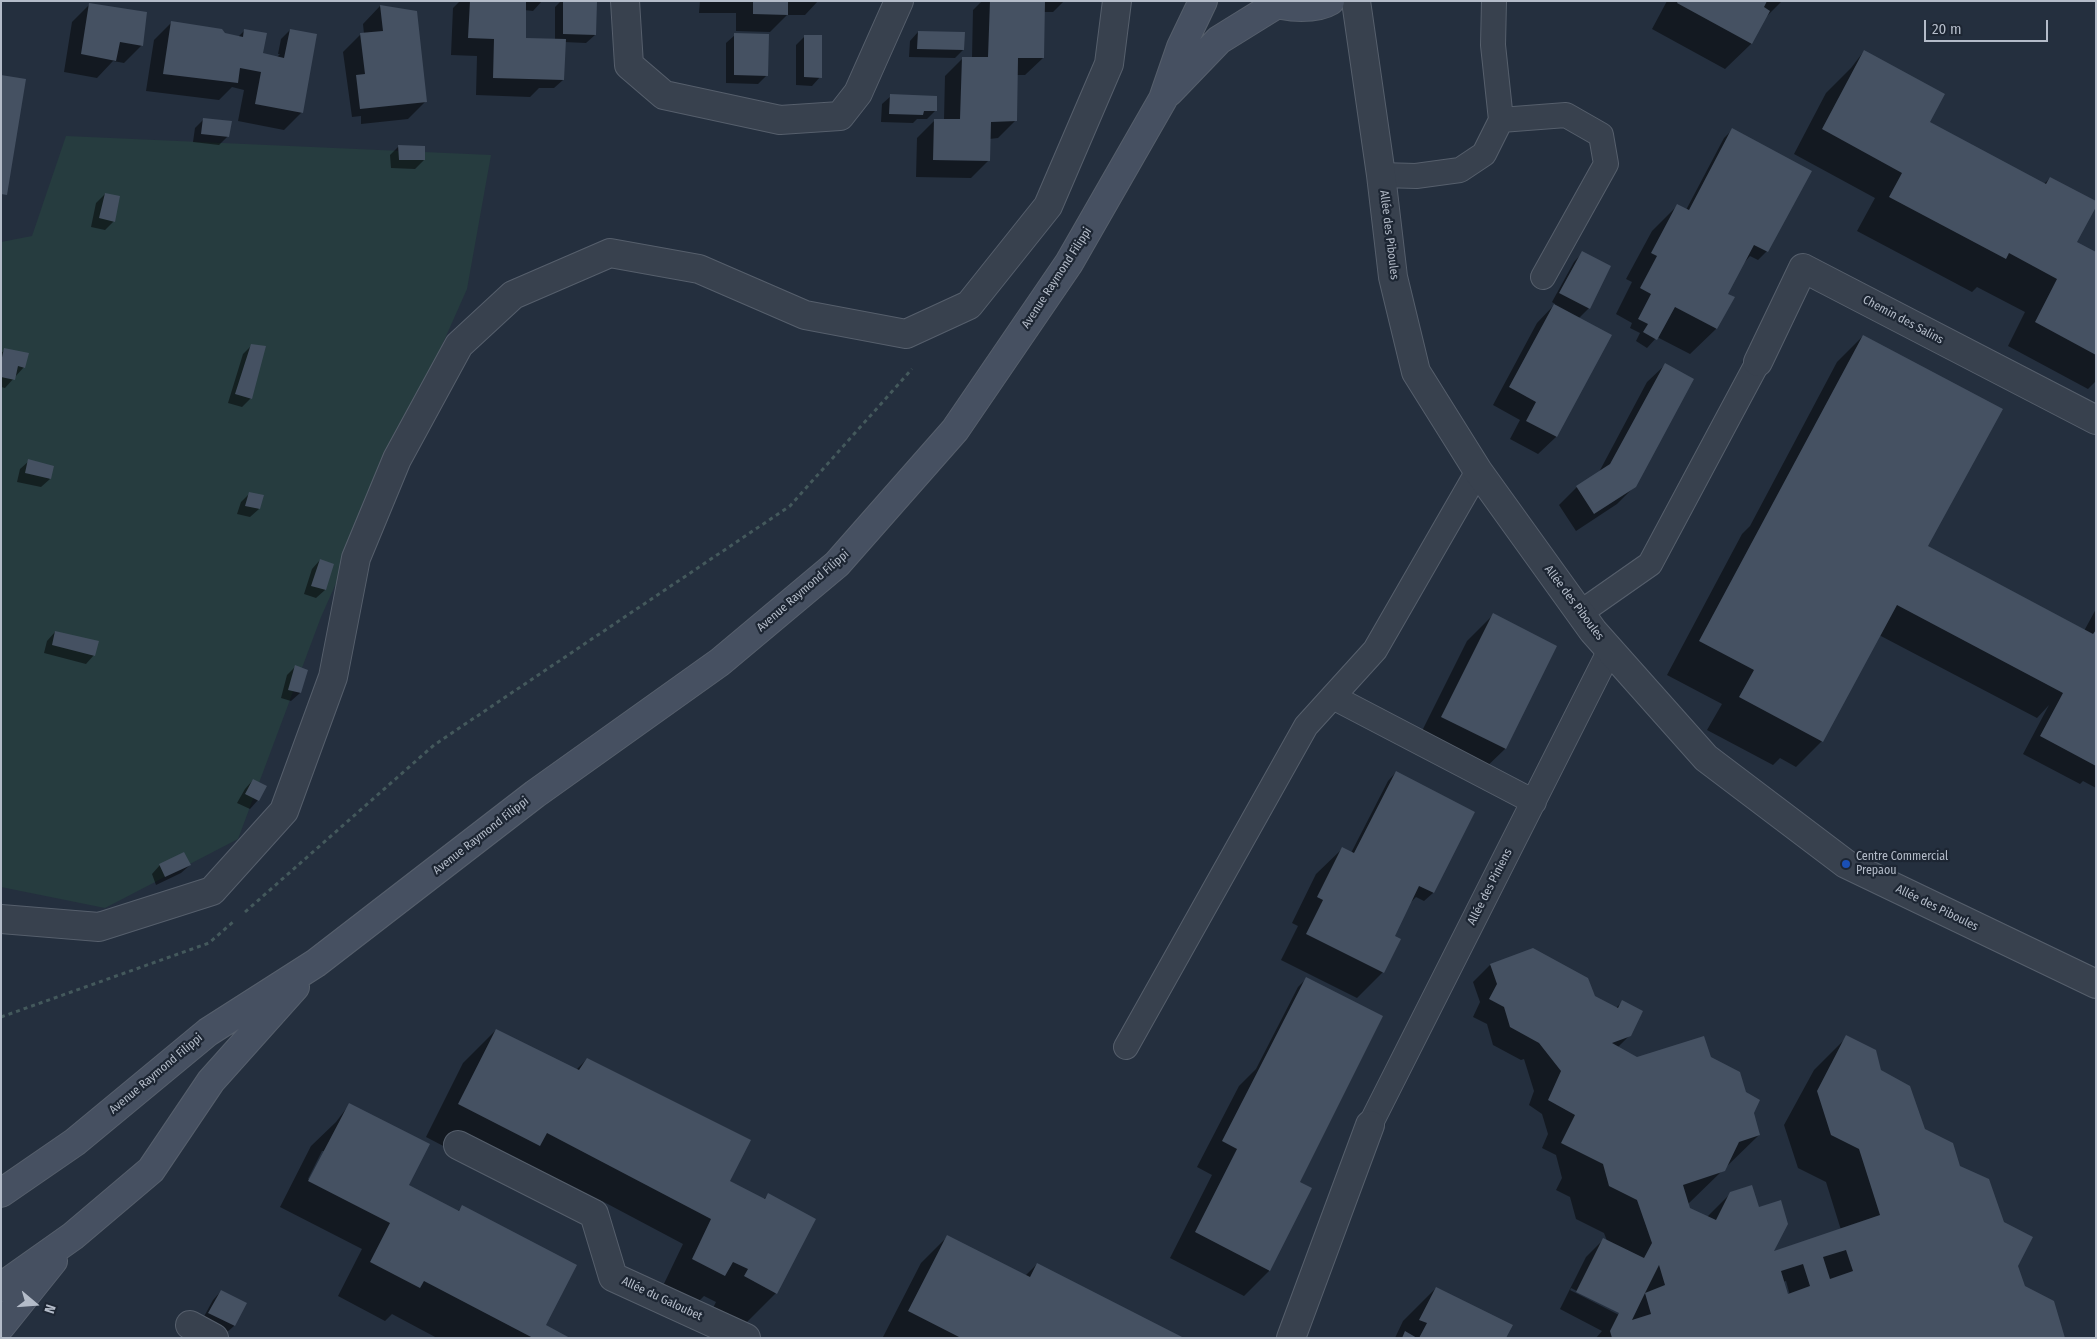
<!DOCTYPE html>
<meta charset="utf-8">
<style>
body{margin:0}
#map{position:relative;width:2097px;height:1339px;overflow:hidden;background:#242f3e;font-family:"Fira Sans Condensed",sans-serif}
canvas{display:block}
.frame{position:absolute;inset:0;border:2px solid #b4bcc9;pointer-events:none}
.north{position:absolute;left:10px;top:1279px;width:50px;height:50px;-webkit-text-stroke:4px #1d2633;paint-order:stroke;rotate:108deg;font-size:14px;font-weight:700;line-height:20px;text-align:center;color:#b4bcc9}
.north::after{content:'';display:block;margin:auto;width:18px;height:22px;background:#b4bcc9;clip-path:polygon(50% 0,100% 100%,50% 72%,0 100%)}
.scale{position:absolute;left:1924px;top:20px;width:124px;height:22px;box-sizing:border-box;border:2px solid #b4bcc9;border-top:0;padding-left:6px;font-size:15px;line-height:18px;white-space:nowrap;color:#b4bcc9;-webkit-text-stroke:4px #1d2633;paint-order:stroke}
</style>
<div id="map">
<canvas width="2097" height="1339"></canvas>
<div class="frame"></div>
<div class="north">N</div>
<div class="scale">20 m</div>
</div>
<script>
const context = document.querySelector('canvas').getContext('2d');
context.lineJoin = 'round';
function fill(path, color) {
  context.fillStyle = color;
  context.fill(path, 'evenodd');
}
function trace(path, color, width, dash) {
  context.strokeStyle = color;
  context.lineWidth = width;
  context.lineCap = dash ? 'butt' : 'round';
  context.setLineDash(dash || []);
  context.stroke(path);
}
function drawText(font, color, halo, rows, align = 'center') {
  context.font = font + ' "Fira Sans Condensed",sans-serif';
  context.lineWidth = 4.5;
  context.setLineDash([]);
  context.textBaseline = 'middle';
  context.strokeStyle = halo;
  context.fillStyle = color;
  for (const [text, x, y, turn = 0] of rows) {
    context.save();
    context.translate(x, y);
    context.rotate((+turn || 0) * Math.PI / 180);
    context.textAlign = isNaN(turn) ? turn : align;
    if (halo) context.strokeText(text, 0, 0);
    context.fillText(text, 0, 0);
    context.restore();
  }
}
const green = new Path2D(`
 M 66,136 L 491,155 L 467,289 L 321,617 L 238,839 L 105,908 L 1,887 L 1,242 L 32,236 Z`);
const shadow = new Path2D(`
 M 460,1 L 542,1 L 533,11 L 524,10 L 524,39 L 555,40 L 555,7 L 561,1 L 596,1 L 595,35 L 586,43 L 564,42 L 563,80 L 554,88 L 539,88 L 530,97 L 476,95 L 477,56 L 451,55 L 453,8 Z
 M 700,1 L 818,1 L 805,15 L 787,15 L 770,32 L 736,31 L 736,13 L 699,13 Z
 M 982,1 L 1064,1 L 1053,12 L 1044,12 L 1043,58 L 1025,75 L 1017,75 L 1015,121 L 998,138 L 989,139 L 989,160 L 971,178 L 916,177 L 917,138 L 935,120 L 944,120 L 945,76 L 963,58 L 972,58 L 973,10 Z
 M 1667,1 L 1782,1 L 1765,18 L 1751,44 L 1725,69 L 1652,29 Z
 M 89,5 L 142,45 L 124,63 L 113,61 L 97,78 L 64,72 L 72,22 Z
 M 380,6 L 426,101 L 408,119 L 361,124 L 361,116 L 352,117 L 343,52 L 360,35 L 364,34 L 363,24 Z
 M 172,22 L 238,37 L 244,31 L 262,54 L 277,57 L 280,54 L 278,54 L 281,39 L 290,30 L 302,112 L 284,130 L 238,121 L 244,90 L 232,87 L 219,100 L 146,91 L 154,40 Z
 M 918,32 L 963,50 L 955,58 L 909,57 L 910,41 Z
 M 735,35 L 767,75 L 758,84 L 726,83 L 726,43 Z
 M 805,36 L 820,77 L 812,86 L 796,85 L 796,45 Z
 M 1864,51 L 1928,122 L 2044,184 L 2050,178 L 2073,247 L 2096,253 L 2096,381 L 2088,389 L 2008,346 L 2025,312 L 1977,287 L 1972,292 L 1857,231 L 1875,198 L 1794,154 L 1826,93 L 1851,68 Z
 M 891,96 L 935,111 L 927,119 L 917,119 L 913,123 L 881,122 L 882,104 Z
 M 203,120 L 228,136 L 219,145 L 193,142 L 195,128 Z
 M 1733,129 L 1767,251 L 1758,260 L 1750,256 L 1743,264 L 1727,294 L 1733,298 L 1716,329 L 1690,354 L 1657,337 L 1647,348 L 1636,341 L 1640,333 L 1630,328 L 1632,323 L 1616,314 L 1632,282 L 1626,279 L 1652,231 L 1678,205 L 1686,210 L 1724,138 Z
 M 399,146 L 424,160 L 415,169 L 391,168 L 390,155 Z
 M 105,194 L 114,221 L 105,230 L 91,227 L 96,203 Z
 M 1582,253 L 1610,267 L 1589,308 L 1579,318 L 1610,335 L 1556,437 L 1538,454 L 1510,439 L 1520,420 L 1493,405 L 1537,323 L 1555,304 L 1552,302 L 1574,262 Z
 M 1863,336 L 1926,546 L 2084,631 L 2096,609 L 2096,788 L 2083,781 L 2080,784 L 2023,754 L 2049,705 L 2037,718 L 1879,635 L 1822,741 L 1796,767 L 1780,758 L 1773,765 L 1707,730 L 1722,704 L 1667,675 L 1742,534 L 1750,526 L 1837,362 Z
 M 252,345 L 251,398 L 242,407 L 228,403 L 243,354 Z
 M 5,350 L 24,367 L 5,388 L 1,387 L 1,353 Z
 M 1665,365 L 1635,486 L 1617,504 L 1576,531 L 1559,505 L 1577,487 L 1598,474 L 1647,382 Z
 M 29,461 L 50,479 L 41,487 L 17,482 L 20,469 Z
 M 250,493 L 259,509 L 250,517 L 237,514 L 241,502 Z
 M 320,560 L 325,590 L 316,598 L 304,594 L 312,569 Z
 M 1493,615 L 1555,647 L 1505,749 L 1479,774 L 1416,743 L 1467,641 Z
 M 55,632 L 94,655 L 86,664 L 44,653 L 47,641 Z
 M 295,667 L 300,693 L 291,701 L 281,698 L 287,675 Z
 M 1396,772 L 1474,813 L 1433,893 L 1424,901 L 1416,897 L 1409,904 L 1393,937 L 1383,972 L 1357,998 L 1281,960 L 1298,926 L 1292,923 L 1316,874 L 1342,849 L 1351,853 L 1388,781 Z
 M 253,780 L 258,800 L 250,809 L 237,803 L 245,789 Z
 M 160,865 L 190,865 L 181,873 L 156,885 L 152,874 Z
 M 1490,965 L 1594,997 L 1615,1009 L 1622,1002 L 1630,1035 L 1617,1048 L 1637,1059 L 1710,1057 L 1753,1113 L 1759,1135 L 1687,1205 L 1689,1209 L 1707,1217 L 1731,1193 L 1772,1253 L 1841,1230 L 1826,1182 L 1798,1168 L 1784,1125 L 1814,1070 L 1847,1037 L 1880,1071 L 1924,1130 L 1959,1167 L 2017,1266 L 2024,1287 L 2064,1338 L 1596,1338 L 1602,1331 L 1560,1309 L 1586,1257 L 1604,1239 L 1607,1241 L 1604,1233 L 1576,1219 L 1570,1197 L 1556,1190 L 1562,1178 L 1556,1155 L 1542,1148 L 1548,1134 L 1542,1114 L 1529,1105 L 1534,1091 L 1524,1059 L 1521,1060 L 1493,1045 L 1487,1024 L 1473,1017 L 1480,1002 L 1473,982 ZM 1786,1281 L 1790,1296 L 1788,1297 L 1783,1282 ZM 1571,1288 L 1621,1313 L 1619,1315 L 1570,1290 Z
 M 1306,979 L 1269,1271 L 1244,1296 L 1170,1258 L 1212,1175 L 1197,1167 L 1239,1086 L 1256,1069 L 1298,987 Z
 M 496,1030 L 576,1070 L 587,1059 L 729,1182 L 763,1200 L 768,1195 L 776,1293 L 743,1326 L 712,1310 L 716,1302 L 704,1296 L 691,1309 L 660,1292 L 683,1244 L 602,1201 L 596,1207 L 505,1178 L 426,1137 L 463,1063 Z
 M 349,1105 L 407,1185 L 457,1212 L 462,1207 L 545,1326 L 567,1338 L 437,1338 L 392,1314 L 385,1321 L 338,1296 L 362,1249 L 280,1207 L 311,1146 L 336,1122 ZM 322,1151 L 325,1151 L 310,1180 L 308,1179 Z
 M 947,1237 L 1025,1276 L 1037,1264 L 1181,1338 L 883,1337 L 921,1263 Z
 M 1436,1288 L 1505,1338 L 1395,1338 L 1403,1321 Z
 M 221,1291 L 245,1304 L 234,1326 L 225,1334 L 201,1322 L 213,1300 Z`);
const building = new Path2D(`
 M 470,1 L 526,1 L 526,38 L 566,39 L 564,80 L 493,78 L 494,39 L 468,38 Z
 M 563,1 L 597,1 L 596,35 L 563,34 Z
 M 753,1 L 788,1 L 788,15 L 753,14 Z
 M 990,1 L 1045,1 L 1044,58 L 1018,58 L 1017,121 L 991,122 L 990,161 L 933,160 L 934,119 L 960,119 L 962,57 L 988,57 Z
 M 1678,1 L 1767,1 L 1764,7 L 1770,11 L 1752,44 L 1677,3 Z
 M 89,3 L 147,12 L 143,46 L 120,42 L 116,61 L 81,54 Z
 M 380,5 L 417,11 L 427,102 L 360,109 L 356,75 L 365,74 L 360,33 L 383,31 Z
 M 171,21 L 222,29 L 225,33 L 243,37 L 244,29 L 267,33 L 263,53 L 284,58 L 290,29 L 317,34 L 303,113 L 255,104 L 261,72 L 240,68 L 238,83 L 163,74 Z
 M 918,31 L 965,32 L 964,50 L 917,49 Z
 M 734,33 L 769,34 L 768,76 L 734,75 Z
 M 804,35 L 822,35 L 822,78 L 804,77 Z
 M 1864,50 L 1945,94 L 1930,122 L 2046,184 L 2050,177 L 2096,201 L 2096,207 L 2077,242 L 2096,252 L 2096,355 L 2035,322 L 2057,279 L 2009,253 L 2006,259 L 1889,197 L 1902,173 L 1822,129 Z
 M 1,75 L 26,79 L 7,195 L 1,194 Z
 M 890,94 L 937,96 L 937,111 L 924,111 L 923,115 L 889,114 Z
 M 203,118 L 232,121 L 229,137 L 201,134 Z
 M 1732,128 L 1812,171 L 1768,252 L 1754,245 L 1728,294 L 1735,297 L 1717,329 L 1675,307 L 1657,340 L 1643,332 L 1648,324 L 1638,319 L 1651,294 L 1640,288 L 1657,256 L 1651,253 L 1677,204 L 1689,210 Z
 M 398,145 L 425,146 L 425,160 L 399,160 Z
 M 105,193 L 120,196 L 115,222 L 99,218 Z
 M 1582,251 L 1611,266 L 1590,309 L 1559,293 Z
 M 1554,304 L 1612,335 L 1557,437 L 1526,421 L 1536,402 L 1509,387 Z
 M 1863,335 L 2003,409 L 1928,546 L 2093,634 L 2096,630 L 2096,766 L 2040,736 L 2063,693 L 1897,605 L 1823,742 L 1739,697 L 1754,670 L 1699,641 Z
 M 251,344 L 266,346 L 252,399 L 235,394 Z
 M 4,348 L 29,353 L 25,368 L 18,366 L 15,380 L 1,377 L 1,362 Z
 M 1665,363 L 1694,379 L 1636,487 L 1594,514 L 1576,486 L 1610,464 Z
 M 28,459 L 54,466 L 51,479 L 25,473 Z
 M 249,492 L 264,495 L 260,509 L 245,506 Z
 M 320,559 L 334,564 L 326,590 L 311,586 Z
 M 1493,613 L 1557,646 L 1506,749 L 1441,717 Z
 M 55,631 L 99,641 L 95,656 L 52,645 Z
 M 295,665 L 308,670 L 301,693 L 288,690 Z
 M 1396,771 L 1475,812 L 1434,893 L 1419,886 L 1395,936 L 1401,939 L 1384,973 L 1306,934 L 1323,900 L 1317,897 L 1342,847 L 1354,853 Z
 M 253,779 L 267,786 L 259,801 L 245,794 Z
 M 184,852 L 191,865 L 165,877 L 159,864 Z
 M 1533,948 L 1588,978 L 1595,996 L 1618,1008 L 1622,1000 L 1643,1011 L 1631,1036 L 1612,1043 L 1637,1057 L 1704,1036 L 1711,1057 L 1740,1072 L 1746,1092 L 1760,1100 L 1754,1113 L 1760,1135 L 1739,1142 L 1725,1171 L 1683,1185 L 1690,1208 L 1716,1220 L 1730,1192 L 1752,1185 L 1759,1207 L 1781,1200 L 1788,1224 L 1774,1251 L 1880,1215 L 1859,1149 L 1831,1135 L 1817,1091 L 1846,1035 L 1876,1050 L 1881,1070 L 1910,1086 L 1925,1129 L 1953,1143 L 1960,1166 L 1989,1179 L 2004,1222 L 2033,1237 L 2018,1266 L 2025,1286 L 2054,1301 L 2065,1338 L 1612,1338 L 1610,1331 L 1619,1313 L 1576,1292 L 1603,1238 L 1644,1258 L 1652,1243 L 1637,1200 L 1609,1186 L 1603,1164 L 1561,1143 L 1575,1115 L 1548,1100 L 1561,1071 L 1539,1043 L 1510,1027 L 1504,1007 L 1489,999 L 1497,984 L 1490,964 ZM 1846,1250 L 1853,1271 L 1830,1279 L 1823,1257 ZM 1803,1264 L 1810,1286 L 1788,1294 L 1781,1271 ZM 1659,1265 L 1665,1285 L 1645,1293 ZM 1645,1293 L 1651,1314 L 1632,1320 Z
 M 1306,977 L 1383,1016 L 1300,1182 L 1312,1188 L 1270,1271 L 1195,1232 L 1237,1149 L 1222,1141 Z
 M 496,1029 L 579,1070 L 587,1058 L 751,1140 L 730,1181 L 765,1199 L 768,1193 L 816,1219 L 777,1294 L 744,1276 L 748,1269 L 733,1262 L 725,1276 L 692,1259 L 711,1219 L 547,1133 L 540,1146 L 458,1104 Z
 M 349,1103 L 430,1144 L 409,1185 L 459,1211 L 462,1205 L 577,1265 L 546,1325 L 570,1338 L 533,1338 L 424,1281 L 420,1288 L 370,1262 L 390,1223 L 308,1181 Z
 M 947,1235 L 1030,1277 L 1037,1263 L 1184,1338 L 961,1338 L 908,1311 Z
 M 1436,1287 L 1513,1325 L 1506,1338 L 1419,1338 L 1427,1323 L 1419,1320 Z
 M 221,1290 L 247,1303 L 235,1326 L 208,1313 Z
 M 1405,1331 L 1417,1338 L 1402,1338 Z`);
const path = new Path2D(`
 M 245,912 L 434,745 L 790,506 L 912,369
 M 1,1017 L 209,943 L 233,922`);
const lane = new Path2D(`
 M 1501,120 L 1566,115 L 1601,135 L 1606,164 L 1543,277
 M 1381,175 L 1416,176 L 1460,170 L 1484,154 L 1501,120 L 1493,45 L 1494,1
 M 1580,613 L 1650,564 L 1758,362
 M 1333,697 L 1534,802
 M 1126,1047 L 1306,726 L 1375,650 L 1478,471
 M 1370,1125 L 1610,650`);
const street = new Path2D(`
 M 625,1 L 629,65 L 664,95 L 780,120 L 840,116 L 858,93 L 899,1
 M 1356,1 L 1381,175 L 1393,277 L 1416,372 L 1478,471 L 1593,631 L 1706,758 L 1846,864 L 2096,984
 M 1758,362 L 1803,268 L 2096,420
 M 1,919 L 99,927 L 212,891 L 284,811 L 333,677 L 356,558 L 397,459 L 459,345 L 513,295 L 610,253 L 699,269 L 805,315 L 906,334 L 969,305 L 1048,206 L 1109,64 L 1117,1
 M 458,1145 L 594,1214 L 613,1277 L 746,1338
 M 190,1325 L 214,1338
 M 1291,1338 L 1370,1125`);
const secondary = new Path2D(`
 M 1272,1 C 1286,9 1317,9 1330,1
 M 1169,92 L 1219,40 L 1277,4
 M 1,1193 L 75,1142 L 208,1032 L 316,963 L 535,794 L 720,662 L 837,564 L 955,430 L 1069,263 L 1163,99 L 1181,47 L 1203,1
 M 1,1287 L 73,1236 L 151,1170 L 211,1081 L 295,987
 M 1,1326 L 53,1261`);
const markers = [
 [1846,864,5,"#1a4fb4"]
];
const streetNames = [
 ["Allée des Piboules",1389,235,83],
 ["Avenue Raymond Filippi",1057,278,-57],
 ["Chemin des Salins",1903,320,28],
 ["Avenue Raymond Filippi",803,591,-41],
 ["Allée des Piboules",1574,603,53],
 ["Avenue Raymond Filippi",481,836,-38],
 ["Allée des Piniens",1490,887,-63],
 ["Allée des Piboules",1937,908,26],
 ["Avenue Raymond Filippi",156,1074,-40],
 ["Allée du Galoubet",662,1299,25]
];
const poiNames = [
 ["Centre Commercial",1856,857],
 ["Prepaou",1856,871]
];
fill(green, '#263c3f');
fill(shadow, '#0007');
fill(building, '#455162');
trace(lane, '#565f6c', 26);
trace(street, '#565f6c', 30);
trace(secondary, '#565f6c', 30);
trace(path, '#44595c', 3, [4, 4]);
trace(lane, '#38414e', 24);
trace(street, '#38414e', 28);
trace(secondary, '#465061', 28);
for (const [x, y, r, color] of markers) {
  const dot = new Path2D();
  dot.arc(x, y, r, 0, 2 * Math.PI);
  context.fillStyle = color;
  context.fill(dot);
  trace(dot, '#1d2633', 2);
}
drawText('12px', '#b4bcc9', '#1d2633', streetNames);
drawText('12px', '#b4bcc9', '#1d2633', poiNames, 'left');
</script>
